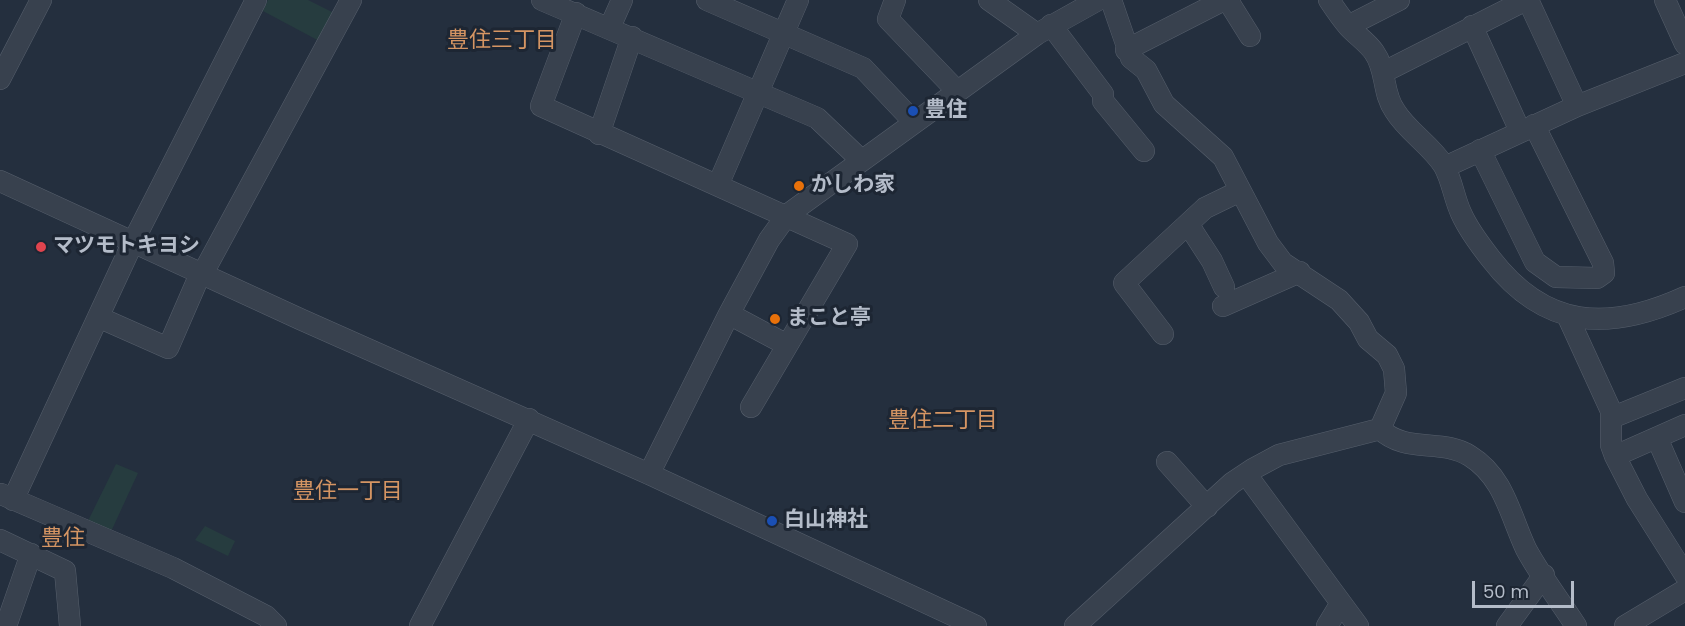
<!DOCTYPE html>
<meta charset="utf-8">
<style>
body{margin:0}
#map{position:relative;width:1685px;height:626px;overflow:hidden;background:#242f3e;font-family:Poppins,sans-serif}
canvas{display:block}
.scale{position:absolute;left:1472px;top:581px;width:102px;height:27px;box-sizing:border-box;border:3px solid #b4bcc9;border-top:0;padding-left:8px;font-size:18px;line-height:21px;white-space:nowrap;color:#b4bcc9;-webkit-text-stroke:4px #1d2633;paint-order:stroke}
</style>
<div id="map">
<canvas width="1685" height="626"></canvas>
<div class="scale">50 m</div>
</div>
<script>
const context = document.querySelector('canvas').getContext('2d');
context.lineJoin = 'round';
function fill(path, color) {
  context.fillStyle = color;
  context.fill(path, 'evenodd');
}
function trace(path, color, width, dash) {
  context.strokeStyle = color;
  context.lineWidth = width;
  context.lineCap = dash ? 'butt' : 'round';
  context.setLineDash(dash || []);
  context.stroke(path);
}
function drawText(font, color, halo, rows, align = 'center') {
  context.font = font + ' Poppins,"Noto Sans JP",sans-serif';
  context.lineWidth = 6;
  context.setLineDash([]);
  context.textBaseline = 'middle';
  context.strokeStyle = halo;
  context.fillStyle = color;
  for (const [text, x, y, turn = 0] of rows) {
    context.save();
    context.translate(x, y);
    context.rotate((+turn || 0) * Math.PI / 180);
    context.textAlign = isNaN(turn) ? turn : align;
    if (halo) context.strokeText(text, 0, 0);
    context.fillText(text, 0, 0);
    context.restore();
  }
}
const green = new Path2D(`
 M 268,0 L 308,0 L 338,15 L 323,43 L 263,11 Z
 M 116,464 L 138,473 L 109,536 L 85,527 Z
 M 205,526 L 235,541 L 228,556 L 195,540 Z`);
const minor = new Path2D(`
 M 542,0 L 817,118 L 861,160
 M 707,0 L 863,68 L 914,122
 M 895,0 L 888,19 L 957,91
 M 989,0 L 1037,34
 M 1329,0 C 1335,9 1341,18 1348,26 C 1356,35 1367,42 1374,52 C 1387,70 1382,93 1395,111 C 1408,132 1431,145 1444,166 C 1452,180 1454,198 1461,213 C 1468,229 1480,245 1491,259 C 1545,329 1608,332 1685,297
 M 1528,0 L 1577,106
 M 1665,0 L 1685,44
 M 576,13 L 541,106 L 847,244 L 751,407
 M 1051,25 L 1103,94 L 1103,101 L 1144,151
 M 1348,26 L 1399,0
 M 1472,26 L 1520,131
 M 610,27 L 622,0
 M 1126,50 L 1222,1 L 1230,4 L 1250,36
 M 1384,72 L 1526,0
 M 0,79 L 41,0
 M 599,134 L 632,37
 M 1480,150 L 1535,262 L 1556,277 L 1597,278 L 1604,273 L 1603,263 L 1534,125
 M 1445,167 L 1577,106 L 1685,63
 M 0,181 L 300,319 L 649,474 L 976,626
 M 718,185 L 798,0
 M 1188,224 L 1212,261 L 1224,287
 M 203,273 L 351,0
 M 1223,306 L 1300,272
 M 729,314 L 787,345
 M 1567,315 L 1611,411 L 1611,445 L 1615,456 L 1637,499 L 1685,575
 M 98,317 L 168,348 L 201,272
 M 1163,334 L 1124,283 L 1205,208 L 1240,191
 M 1611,418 L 1685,388
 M 1380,429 C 1406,454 1442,438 1470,456 C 1504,477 1510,515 1526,549 C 1540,575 1560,601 1576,626
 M 1657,438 L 1685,502
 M 1615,456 L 1685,425
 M 1167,462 L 1207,507
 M 649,474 L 729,314 L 769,240 L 787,215 L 1037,34 L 1098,0
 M 1246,474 L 1358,626
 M 1,494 L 173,568 L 266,616 L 276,626
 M 13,500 L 133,242 L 256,0
 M 0,540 L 65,571 L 70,626
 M 6,626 L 31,554
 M 420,626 L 529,419
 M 1075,626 L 1232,483 L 1253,469 L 1279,455 L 1380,429 L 1396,393 L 1394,369 L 1387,355 L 1368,339 L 1359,322 L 1339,300 L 1283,263 L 1268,243 L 1223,157 L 1164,104 L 1146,70 L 1131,58 L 1111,0
 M 1327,626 L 1341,603
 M 1507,626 L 1544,575
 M 1625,626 L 1685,590`);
const markers = [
 [913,111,6,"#1a4fb4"],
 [799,186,6,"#e8710a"],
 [41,247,6,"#e0444e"],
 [775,319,6,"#e8710a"],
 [772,521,6,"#1a4fb4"]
];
const poiNames = [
 ["豊住",925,111],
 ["かしわ家",811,186],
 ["マツモトキヨシ",53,247],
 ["まこと亭",787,319],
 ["白山神社",784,521]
];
const neighbourhoodNames = [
 ["豊住三丁目",502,41],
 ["豊住二丁目",943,421],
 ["豊住一丁目",348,492],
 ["豊住",63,539]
];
fill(green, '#263c3f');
trace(minor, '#565f6c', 22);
trace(minor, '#38414e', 21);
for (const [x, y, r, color] of markers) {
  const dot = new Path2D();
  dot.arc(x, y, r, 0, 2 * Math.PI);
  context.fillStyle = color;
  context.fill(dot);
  trace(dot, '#1d2633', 2);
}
drawText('bold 21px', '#b4bcc9', '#1d2633', poiNames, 'left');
drawText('22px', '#d59563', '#1d2633', neighbourhoodNames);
</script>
